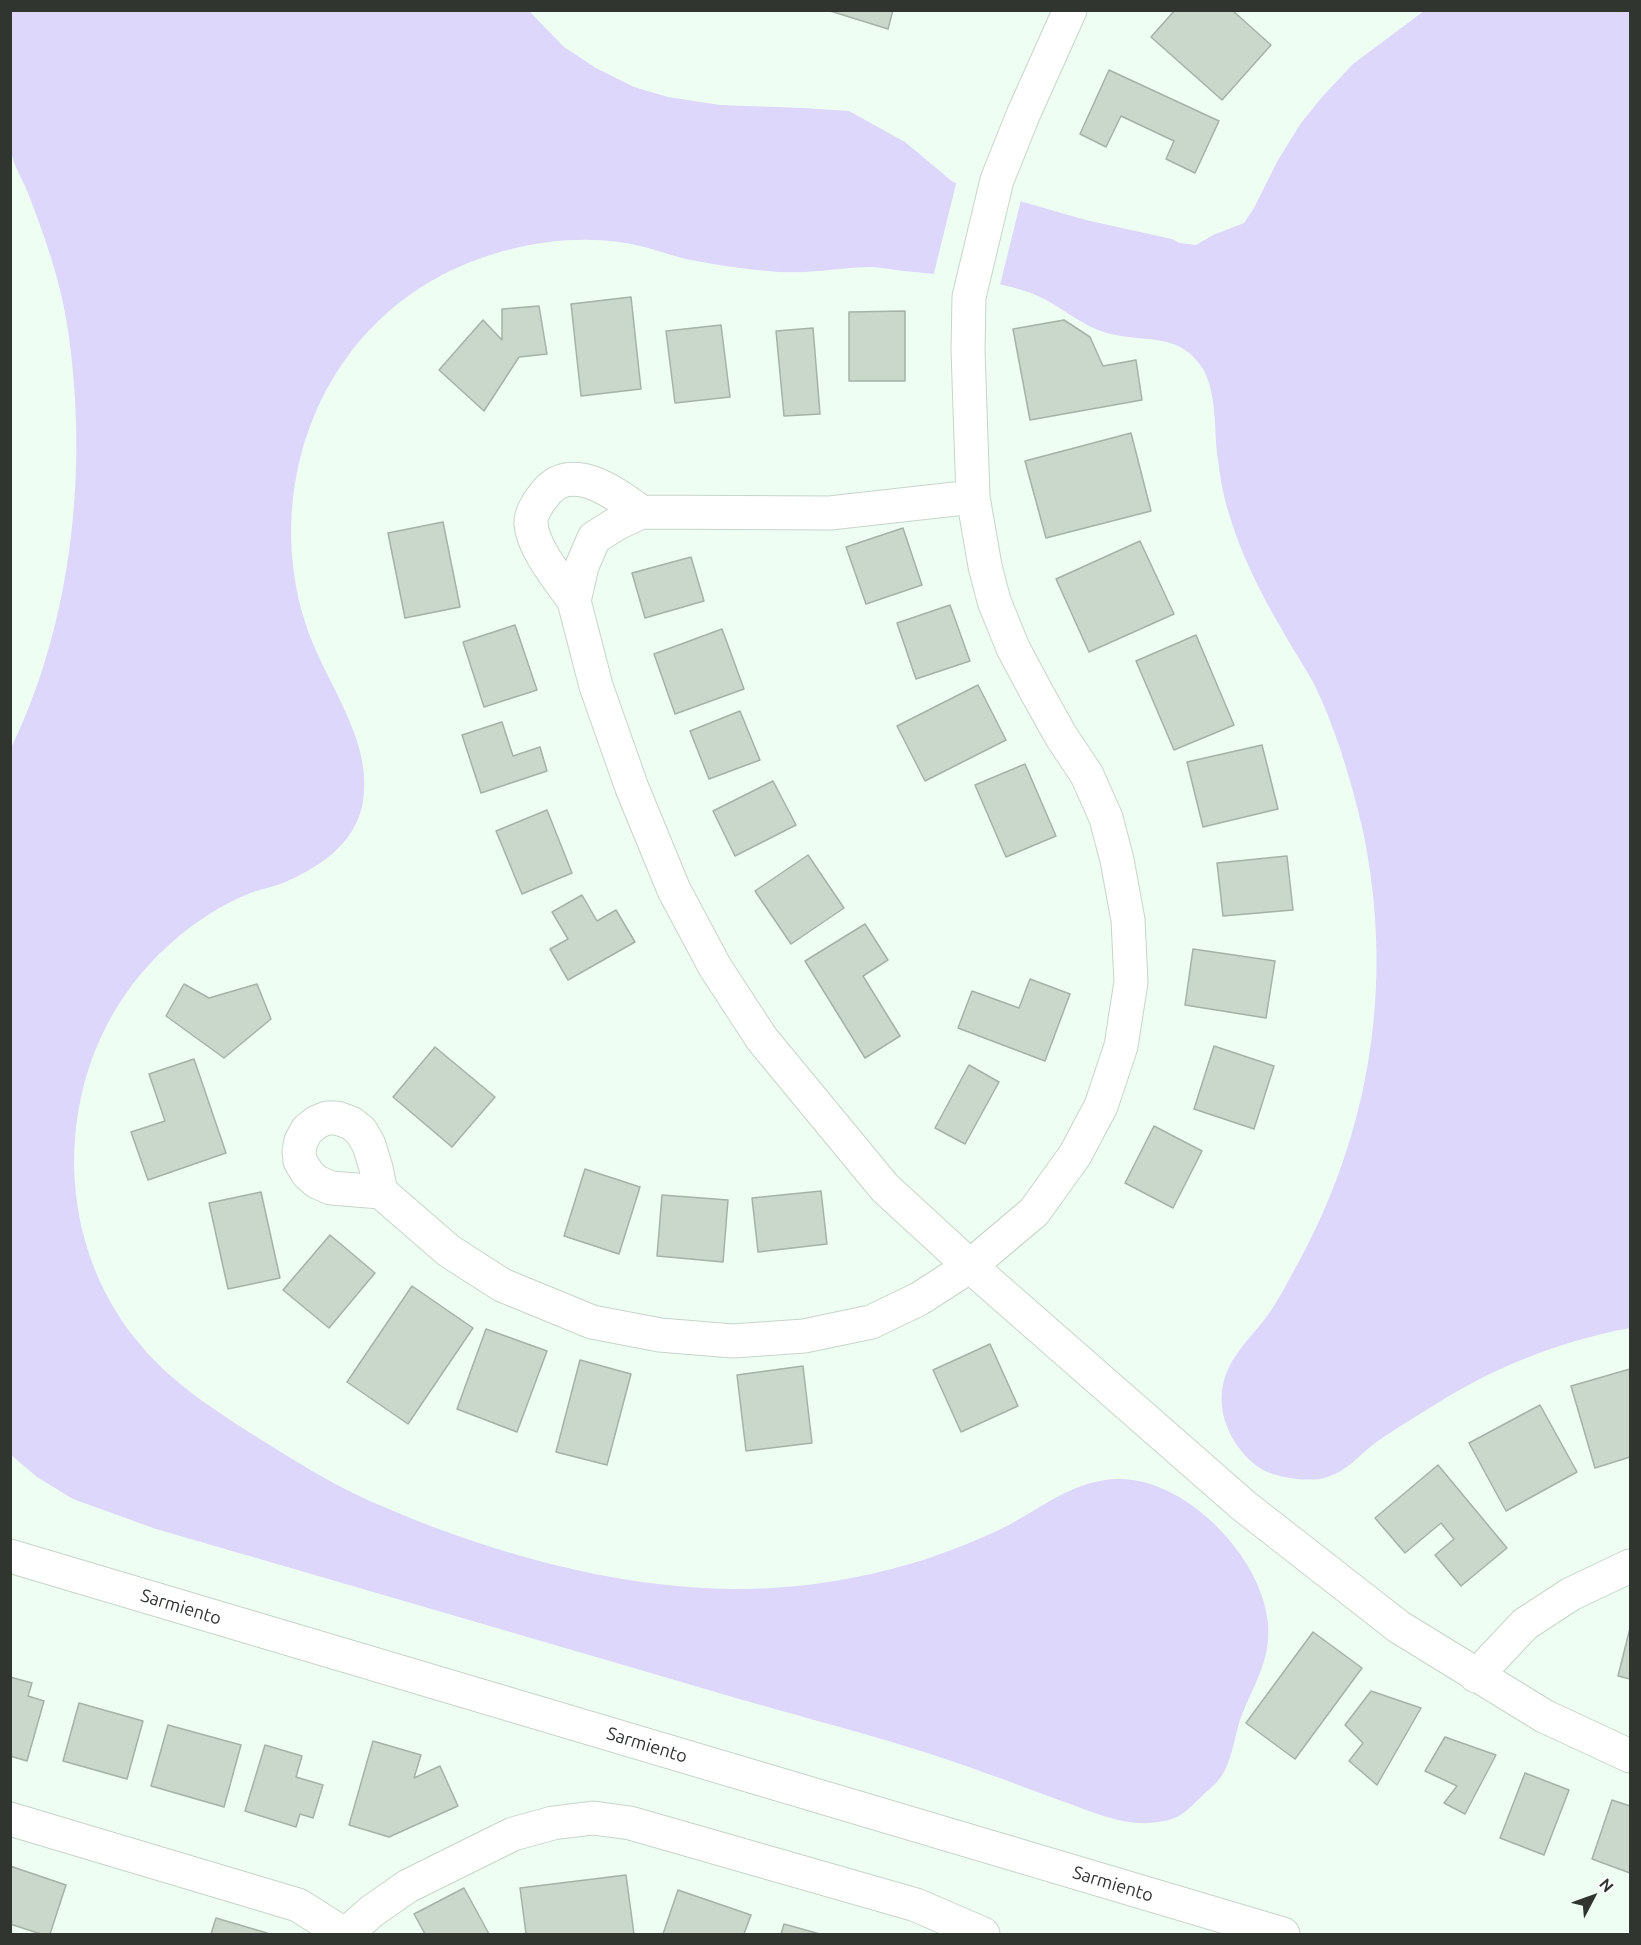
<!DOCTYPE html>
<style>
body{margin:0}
#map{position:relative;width:1641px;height:1945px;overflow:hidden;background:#effef2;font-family:Ubuntu,sans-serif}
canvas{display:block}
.frame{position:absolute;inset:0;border:12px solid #303530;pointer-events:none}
.north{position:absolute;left:1563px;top:1867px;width:60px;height:60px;-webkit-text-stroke:4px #fff;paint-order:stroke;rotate:49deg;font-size:16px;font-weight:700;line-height:24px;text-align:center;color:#303530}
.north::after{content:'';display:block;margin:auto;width:21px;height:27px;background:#303530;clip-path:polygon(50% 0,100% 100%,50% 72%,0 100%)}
</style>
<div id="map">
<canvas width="1641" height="1945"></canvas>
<div class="frame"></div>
<div class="north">N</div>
</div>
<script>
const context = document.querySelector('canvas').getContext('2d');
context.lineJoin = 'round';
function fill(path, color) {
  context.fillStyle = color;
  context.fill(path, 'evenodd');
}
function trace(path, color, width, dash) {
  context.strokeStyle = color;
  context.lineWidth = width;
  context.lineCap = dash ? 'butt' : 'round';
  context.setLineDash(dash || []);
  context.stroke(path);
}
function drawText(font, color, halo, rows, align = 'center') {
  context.font = font + ' Ubuntu,sans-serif';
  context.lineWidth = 4.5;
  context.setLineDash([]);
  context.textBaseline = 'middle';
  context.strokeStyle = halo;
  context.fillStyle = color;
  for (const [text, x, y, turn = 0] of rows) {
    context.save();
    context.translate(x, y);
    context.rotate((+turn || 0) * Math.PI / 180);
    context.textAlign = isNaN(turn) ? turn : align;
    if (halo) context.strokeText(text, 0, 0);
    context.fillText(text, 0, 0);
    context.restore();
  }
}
const water = new Path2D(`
 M 11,11 L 529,11 L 564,47 L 596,68 L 634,87 L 668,97 L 720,105 L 803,108 L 849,111 L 905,142 L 953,182 L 1086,220 L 1172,239 L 1180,243 L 1196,245 L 1213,235 L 1244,223 L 1254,208 L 1278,160 L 1301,123 L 1322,97 L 1353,64 L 1424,11 L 1630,11 L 1630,1328 C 1556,1342 1492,1368 1428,1409 C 1410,1420 1392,1431 1375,1443 C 1357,1457 1347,1472 1324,1478 C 1308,1482 1278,1478 1263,1470 C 1237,1455 1218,1420 1222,1391 C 1226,1357 1252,1338 1270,1312 C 1276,1303 1281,1294 1286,1285 C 1368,1145 1396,991 1363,831 C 1352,783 1335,726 1313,682 C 1306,669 1288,641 1281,628 C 1260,592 1241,554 1229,514 C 1222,492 1220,475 1217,453 C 1214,424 1217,385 1198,362 C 1175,333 1142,342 1111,334 C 1080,327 1058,302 1028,292 C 989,279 945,275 904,271 C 894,270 884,268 873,267 C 842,267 811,274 779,272 C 749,270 716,265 686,259 C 665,254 646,246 625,243 C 564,233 497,247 442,275 C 316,341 263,492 306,625 C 324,681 374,740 363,802 C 355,846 317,869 278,885 C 268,888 257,890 248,894 C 219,906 192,924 169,945 C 56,1045 42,1226 138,1342 C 171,1383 216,1411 260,1439 C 295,1461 332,1484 370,1501 C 499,1558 655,1601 797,1586 C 838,1582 880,1573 920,1561 C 950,1551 979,1540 1007,1526 C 1044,1506 1077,1478 1122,1479 C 1189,1481 1262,1558 1268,1623 C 1271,1658 1256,1681 1243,1712 C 1235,1731 1234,1753 1224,1772 C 1219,1781 1211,1788 1203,1795 C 1184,1814 1178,1821 1149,1823 C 1120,1825 1087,1810 1059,1800 C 1010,1782 961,1763 911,1748 C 851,1729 790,1714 729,1696 C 538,1640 347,1584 156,1529 L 73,1499 L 37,1477 L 11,1455 L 10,750 C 73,622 89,464 67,324 C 60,279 44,235 28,193 C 23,180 13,165 11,151 C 8,139 11,124 11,111 C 11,77 11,44 11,11 Z`);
const pier = new Path2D(`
 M 957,180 L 1021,200 L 999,289 L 952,278 L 933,277 Z`);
const building = new Path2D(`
 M 827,10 L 893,10 L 888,29 Z
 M 1175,10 L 1232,10 L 1271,45 L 1222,100 L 1151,37 Z
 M 1109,70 L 1219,121 L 1195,173 L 1166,159 L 1174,141 L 1121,116 L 1106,147 L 1080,134 Z
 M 631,297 L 641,389 L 581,396 L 571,304 Z
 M 539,306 L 547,354 L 519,357 L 484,411 L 439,370 L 483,320 L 502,340 L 502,309 Z
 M 905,311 L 905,381 L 849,381 L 849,312 Z
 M 1064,320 L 1090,337 L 1103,366 L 1136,360 L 1142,400 L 1030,420 L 1013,329 Z
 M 721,325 L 730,397 L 675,403 L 666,331 Z
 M 813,328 L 820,414 L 784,416 L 776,331 Z
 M 1131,433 L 1151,511 L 1046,538 L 1025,461 Z
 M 443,522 L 460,607 L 405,618 L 388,533 Z
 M 903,528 L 922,585 L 866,604 L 846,547 Z
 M 1140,541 L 1174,614 L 1089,652 L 1056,579 Z
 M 691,557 L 704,601 L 645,618 L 632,573 Z
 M 950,605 L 970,661 L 916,679 L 897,623 Z
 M 515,625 L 537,690 L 484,707 L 463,642 Z
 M 722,629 L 744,689 L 675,714 L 654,654 Z
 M 1196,635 L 1234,725 L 1174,750 L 1136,661 Z
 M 978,685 L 1006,740 L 925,781 L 897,726 Z
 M 740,711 L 760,760 L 709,779 L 690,731 Z
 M 502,722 L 513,756 L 540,747 L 547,771 L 481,793 L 462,735 Z
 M 1262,745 L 1278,809 L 1203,827 L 1187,762 Z
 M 1025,764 L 1056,836 L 1006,857 L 975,785 Z
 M 773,781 L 796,825 L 735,856 L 713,811 Z
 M 547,810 L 572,873 L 522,894 L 496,831 Z
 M 808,855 L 844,908 L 791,944 L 755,891 Z
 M 1287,856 L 1293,910 L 1223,916 L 1217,863 Z
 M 582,895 L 597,921 L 616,910 L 635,942 L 568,980 L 550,949 L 568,939 L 552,912 Z
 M 865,924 L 888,960 L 863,976 L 900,1036 L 865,1058 L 805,961 Z
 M 1193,949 L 1275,961 L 1266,1018 L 1185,1005 Z
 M 1030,979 L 1070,994 L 1045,1061 L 958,1028 L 972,991 L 1019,1008 Z
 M 184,984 L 209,998 L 257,984 L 271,1019 L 224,1058 L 166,1016 Z
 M 1214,1046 L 1274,1066 L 1254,1129 L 1194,1109 Z
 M 435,1047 L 495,1097 L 452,1147 L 393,1097 Z
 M 194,1059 L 226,1153 L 148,1180 L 131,1132 L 165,1121 L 149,1074 Z
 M 969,1065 L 999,1082 L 965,1144 L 935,1128 Z
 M 1154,1126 L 1202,1151 L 1173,1208 L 1125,1183 Z
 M 585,1169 L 640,1187 L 619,1254 L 564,1236 Z
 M 821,1191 L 827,1244 L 758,1252 L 752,1198 Z
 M 261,1192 L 280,1278 L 228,1289 L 209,1203 Z
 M 662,1195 L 728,1200 L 723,1262 L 657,1256 Z
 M 330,1235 L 375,1273 L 329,1328 L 283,1290 Z
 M 412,1286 L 473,1328 L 408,1424 L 347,1382 Z
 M 486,1329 L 547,1351 L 517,1432 L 457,1409 Z
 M 990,1344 L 1018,1406 L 961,1432 L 933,1370 Z
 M 580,1360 L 631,1374 L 607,1465 L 556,1452 Z
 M 803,1366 L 812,1443 L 746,1451 L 737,1375 Z
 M 1630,1369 L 1630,1457 L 1595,1468 L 1571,1386 Z
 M 1540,1405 L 1577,1472 L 1506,1511 L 1469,1443 Z
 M 1438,1465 L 1507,1548 L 1461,1586 L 1435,1555 L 1454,1539 L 1441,1523 L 1405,1553 L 1375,1518 Z
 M 1630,1628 L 1630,1679 L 1618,1676 Z
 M 1313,1632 L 1362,1668 L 1295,1759 L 1246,1723 Z
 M 10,1677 L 32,1683 L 28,1696 L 44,1701 L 27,1761 L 10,1756 Z
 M 1371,1691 L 1421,1708 L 1377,1785 L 1349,1761 L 1363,1743 L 1345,1725 Z
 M 79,1703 L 143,1721 L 127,1779 L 63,1761 Z
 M 168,1725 L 241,1745 L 224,1807 L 151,1786 Z
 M 1445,1737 L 1496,1755 L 1465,1814 L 1444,1803 L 1457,1786 L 1425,1771 Z
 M 373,1741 L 421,1755 L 414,1778 L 440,1766 L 458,1806 L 389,1837 L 349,1825 Z
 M 265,1745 L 302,1756 L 296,1777 L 323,1785 L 313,1818 L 300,1814 L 296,1827 L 245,1811 Z
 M 1525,1773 L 1569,1790 L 1544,1855 L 1500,1838 Z
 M 1612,1800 L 1630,1806 L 1630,1873 L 1592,1859 Z
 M 10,1866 L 66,1885 L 50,1934 L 41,1934 L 10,1924 Z
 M 626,1875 L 634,1934 L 526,1934 L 520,1888 Z
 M 464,1888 L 489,1934 L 425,1934 L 414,1914 Z
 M 678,1890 L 751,1915 L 744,1934 L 663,1934 Z
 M 216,1918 L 267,1933 L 267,1934 L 211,1934 Z
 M 784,1924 L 820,1934 L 781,1934 Z`);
const minor = new Path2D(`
 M 973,497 L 830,513 L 641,512 L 616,524 L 594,538 L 582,566 L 574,601 L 596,686 L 632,788 L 674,890 L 715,967 L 762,1039 L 885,1188 L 970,1266 L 1244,1506 L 1399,1627 L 1544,1716 L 1630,1756
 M 574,601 C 560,580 533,549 531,524 C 530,515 538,502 544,495 C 571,459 615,493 641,512
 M 381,1192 L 376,1168 L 369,1145 L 361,1131 L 351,1123 L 337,1118 L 327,1118 L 317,1122 L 307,1130 L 301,1141 L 299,1151 L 300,1161 L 308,1174 L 317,1182 L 331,1188 L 381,1192 L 449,1251 L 502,1285 L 592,1322 L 660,1335 L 733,1341 L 804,1336 L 871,1322 L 919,1299 L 970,1266 L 1034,1212 L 1075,1155 L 1101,1106 L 1121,1046 L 1131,982 L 1128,920 L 1117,860 L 1106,818 L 1087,775 L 1061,736 L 1037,693 L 1013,648 L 994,601 L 985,566 L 973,497 L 968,350 L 969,297 L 997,180 L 1023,115 L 1070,10
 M 10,1556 L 1283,1934
 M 1476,1676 L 1525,1624 L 1571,1594 L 1630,1566
 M 10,1819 L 298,1905 L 344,1934
 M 346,1934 L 372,1911 L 408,1886 L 513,1834 L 553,1823 L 593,1818 L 630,1823 L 916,1905 L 983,1934`);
const streetNames = [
 ["Sarmiento",181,1607,17],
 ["Sarmiento",647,1745,17],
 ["Sarmiento",1113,1884,17]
];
fill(water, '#ddd7fb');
fill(pier, '#effef2');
fill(building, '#cad8cc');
trace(building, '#a5b2a7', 1.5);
trace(minor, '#c7d5c9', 35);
trace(minor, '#fff', 33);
drawText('18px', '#303530', '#fff', streetNames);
</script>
